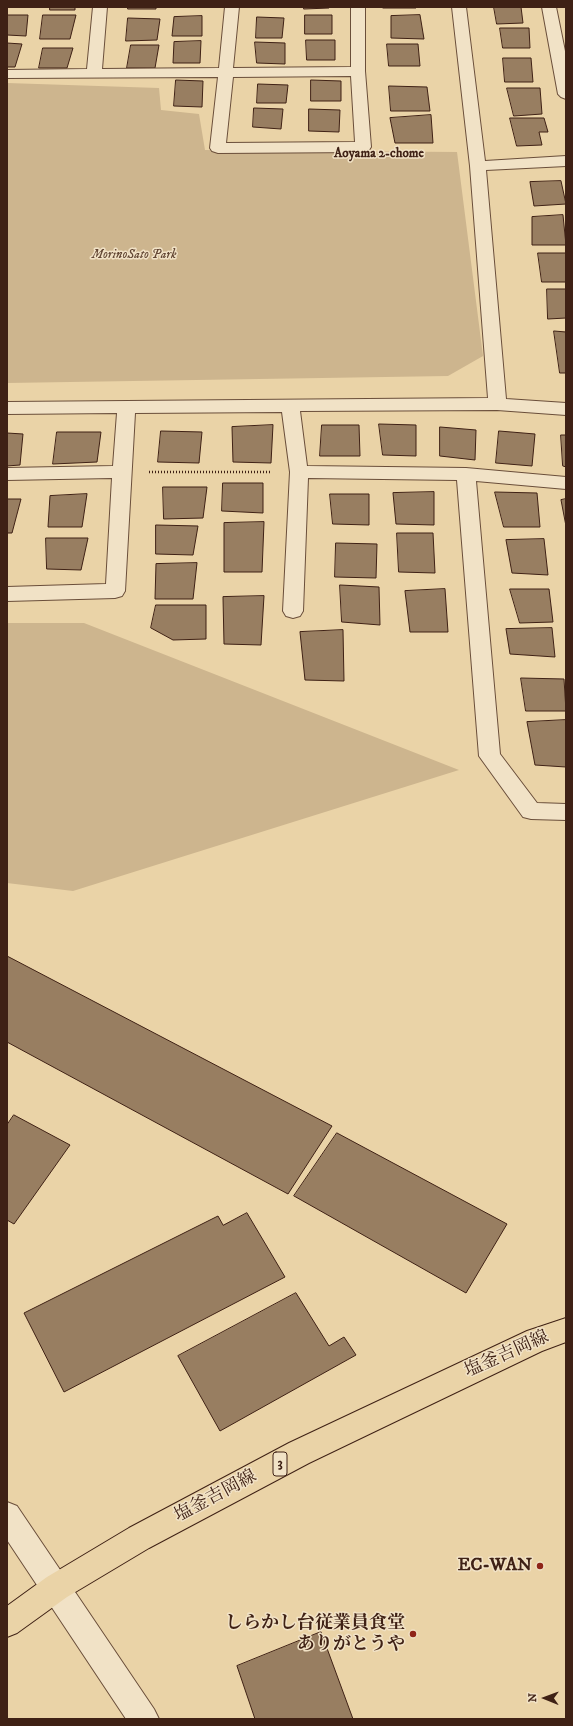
<!DOCTYPE html>
<meta charset="utf-8">
<style>
body{margin:0}
#map{position:relative;width:573px;height:1726px;overflow:hidden;background:#ead3a7;font-family:"IM FELL DW Pica",serif}
canvas{display:block}
.frame{position:absolute;inset:0;border:8px solid #3f2115;pointer-events:none}
.north{position:absolute;left:525px;top:1678px;width:40px;height:40px;-webkit-text-stroke:3px #f1e2c6;paint-order:stroke;rotate:271deg;font-size:11px;font-weight:700;line-height:16px;text-align:center;color:#3f2115}
.north::after{content:'';display:block;margin:auto;width:14px;height:18px;background:#3f2115;clip-path:polygon(50% 0,100% 100%,50% 72%,0 100%)}
</style>
<div id="map">
<canvas width="573" height="1726"></canvas>
<div class="frame"></div>
<div class="north">N</div>
</div>
<script>
const context = document.querySelector('canvas').getContext('2d');
context.lineJoin = 'round';
function fill(path, color) {
  context.fillStyle = color;
  context.fill(path, 'evenodd');
}
function trace(path, color, width, dash) {
  context.strokeStyle = color;
  context.lineWidth = width;
  context.lineCap = dash ? 'butt' : 'round';
  context.setLineDash(dash || []);
  context.stroke(path);
}
function drawText(font, color, halo, rows, align = 'center') {
  context.font = font + ' "IM FELL DW Pica","Noto Serif JP",serif';
  context.lineWidth = 3;
  context.setLineDash([]);
  context.textBaseline = 'middle';
  context.strokeStyle = halo;
  context.fillStyle = color;
  for (const [text, x, y, turn = 0] of rows) {
    context.save();
    context.translate(x, y);
    context.rotate((+turn || 0) * Math.PI / 180);
    context.textAlign = isNaN(turn) ? turn : align;
    if (halo) context.strokeText(text, 0, 0);
    context.fillText(text, 0, 0);
    context.restore();
  }
}
const green = new Path2D(`
 M 7,83 L 159,88 L 161,110 L 199,114 L 205,150 L 457,152 L 483,356 L 448,376 L 7,383 Z
 M 7,623 L 84,623 L 459,770 L 73,891 L 7,883 Z`);
const building = new Path2D(`
 M 50,7 L 75,7 L 75,10 L 50,10 Z
 M 128,7 L 156,7 L 156,9 L 128,9 Z
 M 304,7 L 329,7 L 329,8 L 304,9 Z
 M 383,7 L 416,7 L 416,8 L 383,8 Z
 M 494,7 L 521,7 L 523,23 L 497,24 Z
 M 7,15 L 28,15 L 26,36 L 7,35 Z
 M 43,15 L 76,15 L 70,39 L 40,39 Z
 M 305,15 L 332,15 L 332,34 L 305,34 Z
 M 420,15 L 424,39 L 391,38 L 391,16 Z
 M 202,16 L 202,36 L 172,36 L 174,17 Z
 M 257,17 L 284,18 L 282,38 L 256,38 Z
 M 128,18 L 160,19 L 157,40 L 126,41 Z
 M 500,28 L 529,28 L 530,48 L 503,48 Z
 M 306,40 L 335,40 L 335,60 L 307,60 Z
 M 201,41 L 200,63 L 173,63 L 174,42 Z
 M 255,42 L 285,43 L 285,64 L 257,63 Z
 M 7,43 L 22,44 L 15,67 L 7,67 Z
 M 387,44 L 418,44 L 420,66 L 389,66 Z
 M 131,45 L 159,45 L 155,68 L 127,68 Z
 M 43,48 L 73,48 L 67,68 L 39,68 Z
 M 503,58 L 531,58 L 533,82 L 505,82 Z
 M 176,80 L 203,81 L 202,107 L 174,106 Z
 M 311,80 L 341,81 L 341,101 L 311,101 Z
 M 258,84 L 288,85 L 286,103 L 257,103 Z
 M 389,86 L 427,87 L 430,111 L 391,111 Z
 M 507,88 L 540,88 L 542,114 L 514,116 Z
 M 254,108 L 283,109 L 281,129 L 253,127 Z
 M 309,109 L 340,110 L 339,132 L 309,131 Z
 M 431,115 L 433,143 L 395,143 L 390,118 Z
 M 510,118 L 544,118 L 548,132 L 539,132 L 542,145 L 517,146 Z
 M 561,181 L 566,204 L 534,206 L 530,182 Z
 M 563,215 L 566,245 L 532,245 L 532,217 Z
 M 538,253 L 566,253 L 566,282 L 542,282 Z
 M 547,289 L 566,289 L 566,318 L 548,319 Z
 M 554,331 L 566,332 L 566,373 L 560,373 Z
 M 379,424 L 416,425 L 416,456 L 383,455 Z
 M 273,425 L 271,463 L 233,462 L 232,427 Z
 M 322,425 L 359,425 L 360,456 L 320,456 Z
 M 440,427 L 476,430 L 475,460 L 440,456 Z
 M 161,431 L 202,432 L 199,463 L 158,462 Z
 M 499,431 L 535,434 L 532,466 L 496,463 Z
 M 57,432 L 101,432 L 97,462 L 53,464 Z
 M 7,433 L 23,434 L 20,465 L 7,466 Z
 M 561,435 L 566,435 L 566,467 L 563,466 Z
 M 223,483 L 263,483 L 263,513 L 222,511 Z
 M 163,487 L 207,487 L 203,518 L 164,519 Z
 M 434,492 L 434,525 L 396,524 L 393,493 Z
 M 495,492 L 537,493 L 540,527 L 504,527 Z
 M 87,494 L 82,527 L 48,527 L 50,496 Z
 M 330,494 L 369,494 L 369,525 L 333,524 Z
 M 7,499 L 21,499 L 12,533 L 7,533 Z
 M 566,499 L 566,526 L 561,500 Z
 M 264,522 L 262,572 L 224,572 L 224,523 Z
 M 156,525 L 198,526 L 193,555 L 156,554 Z
 M 397,533 L 433,533 L 435,573 L 399,572 Z
 M 46,538 L 88,538 L 81,570 L 47,569 Z
 M 544,539 L 548,575 L 512,573 L 506,540 Z
 M 336,543 L 377,544 L 376,578 L 335,577 Z
 M 197,563 L 193,599 L 155,599 L 156,564 Z
 M 340,585 L 379,587 L 380,625 L 342,622 Z
 M 445,589 L 448,632 L 410,632 L 405,591 Z
 M 510,589 L 549,589 L 553,622 L 520,623 Z
 M 264,596 L 261,645 L 224,644 L 223,597 Z
 M 156,605 L 206,605 L 206,639 L 173,640 L 151,628 Z
 M 552,628 L 555,657 L 510,654 L 506,629 Z
 M 343,630 L 344,681 L 305,680 L 300,632 Z
 M 521,678 L 564,679 L 566,711 L 526,711 Z
 M 566,720 L 566,767 L 535,765 L 527,722 Z
 M 7,956 L 332,1126 L 288,1194 L 7,1042 Z
 M 14,1115 L 70,1145 L 14,1224 L 7,1220 L 7,1125 Z
 M 337,1133 L 507,1224 L 466,1293 L 294,1196 Z
 M 247,1213 L 285,1277 L 64,1392 L 24,1313 L 218,1216 L 223,1225 Z
 M 296,1293 L 329,1346 L 344,1337 L 356,1355 L 220,1431 L 178,1356 Z
 M 321,1632 L 353,1719 L 255,1719 L 237,1666 Z`);
const path = new Path2D(`
 M 149,472 L 270,472`);
const minor = new Path2D(`
 M 93,7 L 107,7 L 102,69 L 219,68 L 225,7 L 239,7 L 233,68 L 351,67 L 351,7 L 365,7 L 365,71 L 371,147 L 369,150 L 363,152 L 218,153 L 212,151 L 210,148 L 218,77 L 7,78 L 7,70 L 87,69 ZM 351,76 L 355,142 L 226,143 L 233,77 Z
 M 452,7 L 466,7 L 485,161 L 566,156 L 566,166 L 486,170 L 506,399 L 566,403 L 566,415 L 497,410 L 300,411 L 307,466 L 466,468 L 566,477 L 566,489 L 476,481 L 500,754 L 537,803 L 566,804 L 566,820 L 531,819 L 523,817 L 479,756 L 457,480 L 308,478 L 303,611 L 300,616 L 293,618 L 286,616 L 283,611 L 290,472 L 282,412 L 135,413 L 125,591 L 122,596 L 115,598 L 7,601 L 7,587 L 106,584 L 112,478 L 7,480 L 7,468 L 113,466 L 117,413 L 7,414 L 7,402 L 488,398 L 470,166 Z
 M 542,7 L 556,7 L 566,56 L 566,99 L 561,97 L 558,94 Z
 M 7,1502 L 17,1506 L 154,1709 L 159,1719 L 126,1719 L 7,1540 Z`);
const major = new Path2D(`
 M 566,1318 L 566,1342 L 542,1351 L 309,1463 L 149,1548 L 67,1597 L 17,1633 L 7,1637 L 7,1606 L 47,1577 L 129,1528 L 289,1443 L 527,1331 Z`);
const markers = [
 [540,1566,4,"#8f2418"],
 [413,1634,4,"#8f2418"]
];
const farNeighbourhoodnames = [
 ["Aoyama 2-chome",379,154]
];
const farParknames = [
 ["MorinoSato Park",134,255]
];
const shields = [
 [280,1464,14]
];
const shieldNames = [
 ["3",280,1464]
];
const nearStreetnames = [
 ["塩釜吉岡線",507,1355,-24],
 ["塩釜吉岡線",216,1497,-28]
];
const nearPoinames = [
 ["EC-WAN",532,1566],
 ["しらかし台従業員食堂",405,1624],
 ["ありがとうや",405,1645]
];
fill(green, '#cdb58e');
fill(building, '#987e61');
trace(building, '#3f2115', 1);
trace(minor, '#6a4e3a', 2);
trace(major, '#3f2115', 2);
trace(path, '#3f2115', 2.5, [1, 2]);
fill(minor, '#f1e2c6');
fill(major, '#ead3a7');
for (const [x, y, r, color] of markers) {
  const dot = new Path2D();
  dot.arc(x, y, r, 0, 2 * Math.PI);
  context.fillStyle = color;
  context.fill(dot);
  trace(dot, '#f1e2c6', 1.5);
}
drawText('bold 13px', '#3f2115', '#f1e2c6', farNeighbourhoodnames);
drawText('italic 13px', '#624633', '#f1e2c6', farParknames);
for (const [x, y, w] of shields) {
  const box = new Path2D();
  box.roundRect(x - w / 2, y - 12, w, 24, 3);
  context.fillStyle = '#f1e2c6';
  context.fill(box);
  trace(box, '#3f2115', 1);
}
drawText('bold 14px', '#3f2115', null, shieldNames);
drawText('18px', '#3f2115', '#f1e2c6', nearStreetnames);
drawText('bold 18px', '#3f2115', '#f1e2c6', nearPoinames, 'right');
</script>
